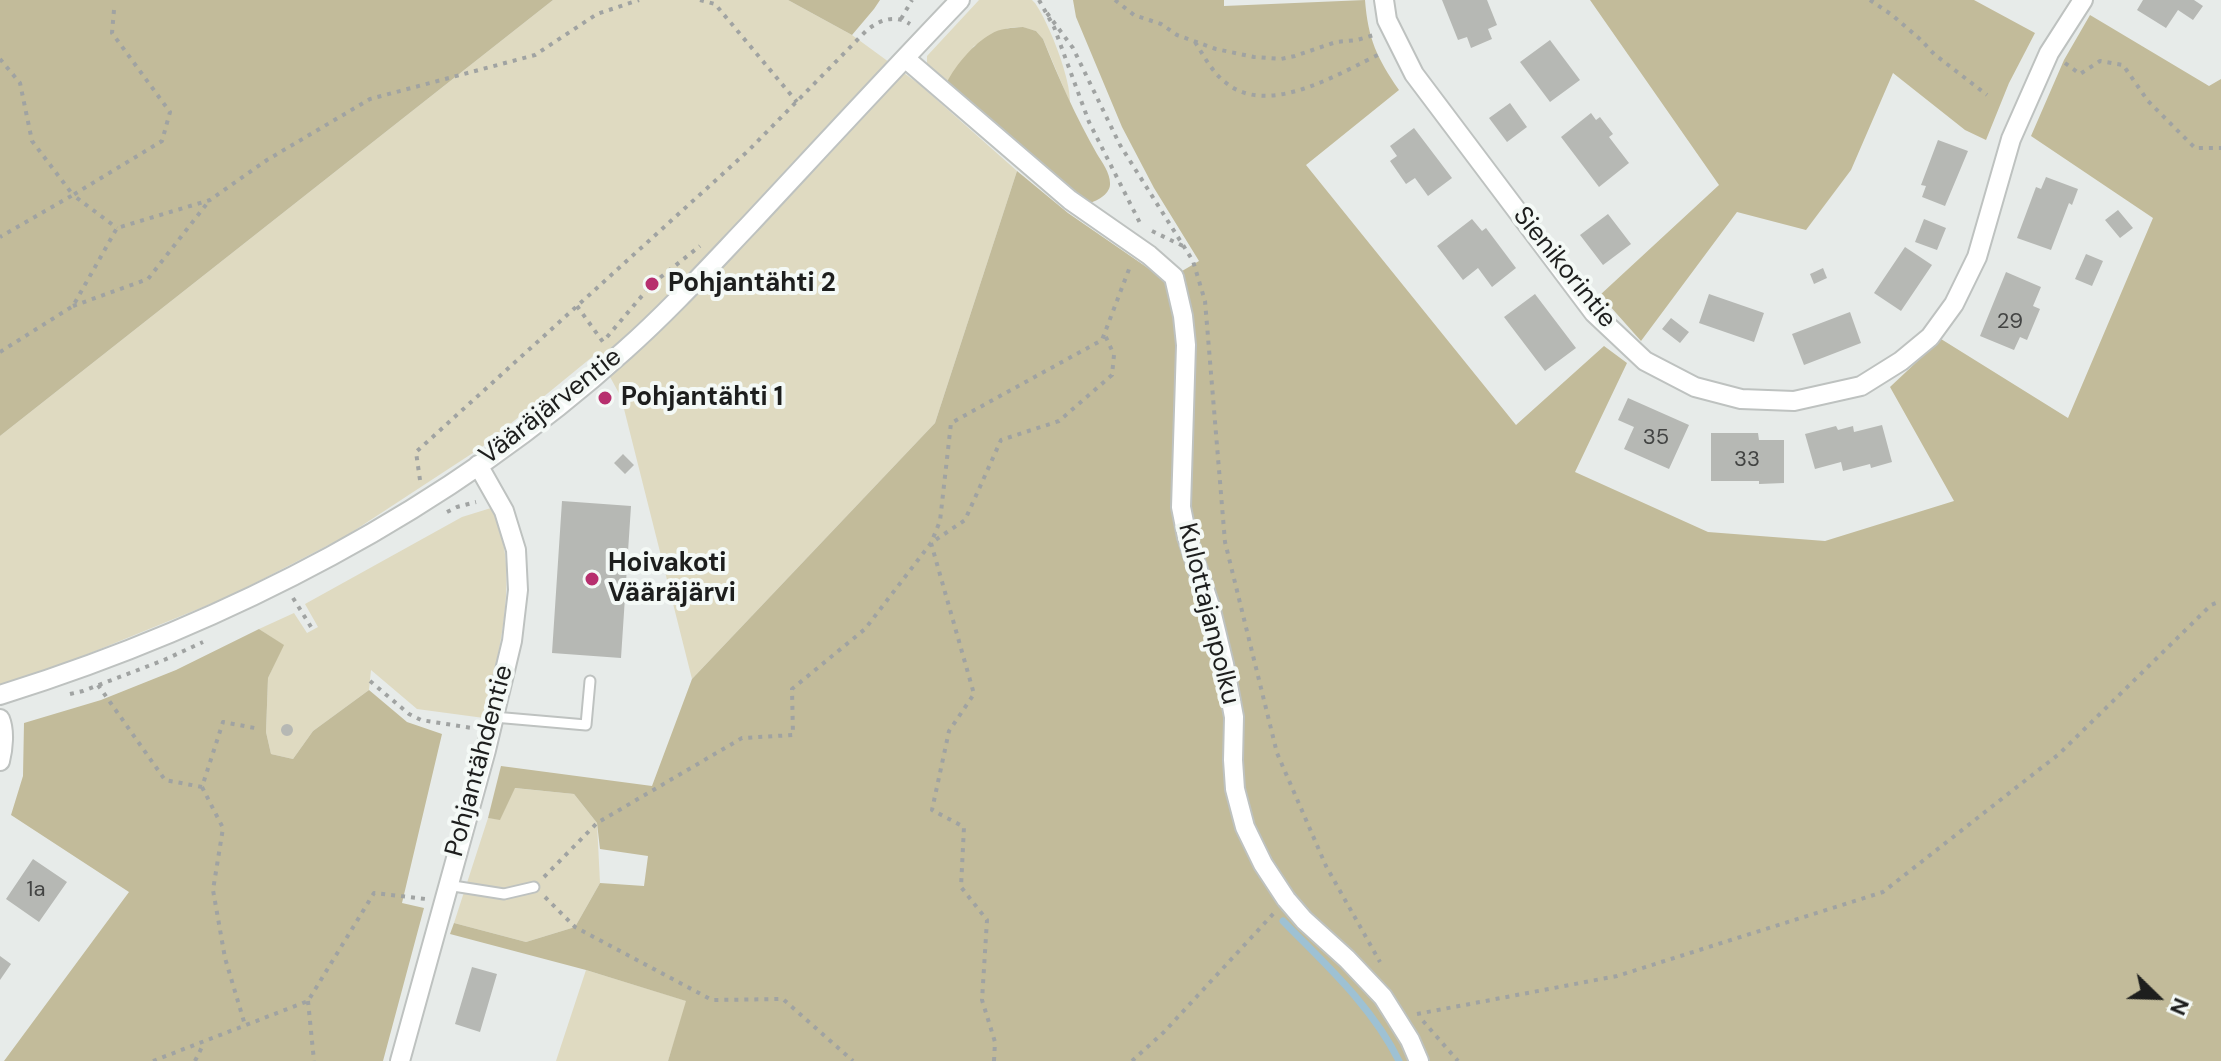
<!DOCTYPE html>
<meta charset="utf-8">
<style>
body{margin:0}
#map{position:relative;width:2221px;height:1061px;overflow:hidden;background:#e7ebe9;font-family:"DM Sans",sans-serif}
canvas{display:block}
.north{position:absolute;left:2117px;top:957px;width:80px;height:80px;-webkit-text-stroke:6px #f4f9f6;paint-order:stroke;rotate:113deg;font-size:22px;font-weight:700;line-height:32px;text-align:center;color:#1d1e1d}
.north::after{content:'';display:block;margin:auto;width:28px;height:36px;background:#1d1e1d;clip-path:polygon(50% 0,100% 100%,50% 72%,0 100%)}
</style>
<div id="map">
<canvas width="2221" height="1061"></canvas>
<div class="north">N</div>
</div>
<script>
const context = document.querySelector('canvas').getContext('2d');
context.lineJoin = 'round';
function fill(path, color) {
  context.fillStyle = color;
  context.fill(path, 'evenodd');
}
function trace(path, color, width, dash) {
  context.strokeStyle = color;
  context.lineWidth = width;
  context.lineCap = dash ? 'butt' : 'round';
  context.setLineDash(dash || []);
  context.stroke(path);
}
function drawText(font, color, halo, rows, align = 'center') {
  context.font = font + ' "DM Sans",sans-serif';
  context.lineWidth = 8;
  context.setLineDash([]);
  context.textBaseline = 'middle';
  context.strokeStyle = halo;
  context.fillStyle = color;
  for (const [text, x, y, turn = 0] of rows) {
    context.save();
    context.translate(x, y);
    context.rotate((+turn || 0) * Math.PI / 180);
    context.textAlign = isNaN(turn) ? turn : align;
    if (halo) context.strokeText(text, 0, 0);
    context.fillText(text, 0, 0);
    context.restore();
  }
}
const green = new Path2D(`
 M 553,0 L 788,0 L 852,35 L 919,84 L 1017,171 L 935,423 L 692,679 L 621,397 L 597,353 L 482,447 L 346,536 L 230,596 L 0,690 L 0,436 Z
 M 979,0 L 1032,0 L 1035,3 C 1049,23 1071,79 1070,103 L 1043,39 L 1036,31 L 1022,27 L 1008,28 L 974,46 L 947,82 L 927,64 L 927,56 Z
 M 491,508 C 523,566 498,658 484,718 L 417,709 L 371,670 L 369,690 L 313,731 L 293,759 L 271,754 L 266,732 L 268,678 L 283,645 L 259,629 L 294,613 L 307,633 L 318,627 L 305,604 L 462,517 Z
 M 514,788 L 574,794 L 597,823 L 600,883 L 575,927 L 526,942 L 454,923 L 488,818 L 500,819 Z
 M 586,970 L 687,1001 L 668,1061 L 556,1061 Z`);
const forest = new Path2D(`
 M 0,0 L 553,0 L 0,436 Z
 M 788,0 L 880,0 L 874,9 L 852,35 Z
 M 1073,0 L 1224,0 L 1224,6 L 1365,0 C 1368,39 1377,58 1399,90 L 1306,165 L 1516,425 L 1604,346 L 1627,363 L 1575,472 L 1708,532 L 1825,541 L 1954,501 L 1890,387 L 1941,339 L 2068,418 L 2153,218 L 2031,136 L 2064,60 L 2090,15 L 2209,86 L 2221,79 L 2221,1061 L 668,1061 L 686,1001 L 586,970 L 450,934 L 454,923 L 526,942 L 575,927 L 600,883 L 644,886 L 648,856 L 600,849 L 597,823 L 574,794 L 515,788 L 500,820 L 488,818 L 501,766 L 652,786 L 692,679 L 935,423 L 1017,171 L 1068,213 L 1158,275 L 1177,274 L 1199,261 L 1154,188 L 1122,127 L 1076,17 Z
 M 1590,0 L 1974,0 L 2035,33 L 2009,83 L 1986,140 L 1965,130 L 1893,73 L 1851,170 L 1806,230 L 1737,212 L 1641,341 L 1600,295 L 1719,185 Z
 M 1023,27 L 1036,31 L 1043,39 C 1059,79 1076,117 1097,154 C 1102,162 1110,173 1110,183 C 1111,193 1098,201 1089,203 L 1026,152 L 947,82 C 956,65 973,44 991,34 C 1000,28 1012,28 1023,27 Z
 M 259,629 L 284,645 L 268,678 L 266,732 L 271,754 L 293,759 L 313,731 L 369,690 L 407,722 L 442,734 L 402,903 L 424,908 L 383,1061 L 4,1061 L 129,892 L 11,815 L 23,776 L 24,723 L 101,700 L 176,670 Z`);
const stream = new Path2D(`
 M 1283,921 C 1325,964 1372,1006 1399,1061`);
const building = new Path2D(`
 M 1442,0 L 1487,0 L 1497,25 L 1488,29 L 1492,39 L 1471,48 L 1467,37 L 1458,40 Z
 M 2143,0 L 2194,0 L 2203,6 L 2193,20 L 2178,10 L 2166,28 L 2137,10 Z
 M 1550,40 L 1580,80 L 1550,102 L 1520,62 Z
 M 1510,103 L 1527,127 L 1507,142 L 1489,118 Z
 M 1591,113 L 1596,120 L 1600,117 L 1613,134 L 1609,137 L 1629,163 L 1599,187 L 1561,137 Z
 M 1414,128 L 1452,178 L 1428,196 L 1415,178 L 1406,184 L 1390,161 L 1397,156 L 1390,146 Z
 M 1938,140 L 1968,151 L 1945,206 L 1922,197 L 1926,186 L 1921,185 Z
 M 2046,177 L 2078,189 L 2072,205 L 2069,203 L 2051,250 L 2017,238 L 2036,187 L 2041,189 Z
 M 2118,210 L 2133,228 L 2120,238 L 2105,220 Z
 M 1608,214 L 1631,244 L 1603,265 L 1580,235 Z
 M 1472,219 L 1482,231 L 1486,228 L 1516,268 L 1492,287 L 1478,268 L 1463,280 L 1437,246 Z
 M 1924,219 L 1946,228 L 1937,250 L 1915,242 Z
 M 1905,247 L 1932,265 L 1901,311 L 1874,293 Z
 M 2086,254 L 2103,261 L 2092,286 L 2075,279 Z
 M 1823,268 L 1827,278 L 1814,284 L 1810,274 Z
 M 2006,272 L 2041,287 L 2033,306 L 2040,309 L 2027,340 L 2020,337 L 2014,350 L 1980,336 Z
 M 1535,294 L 1576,348 L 1545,371 L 1504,317 Z
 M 1709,294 L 1764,313 L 1754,342 L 1699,323 Z
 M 1850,312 L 1861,343 L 1804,365 L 1792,334 Z
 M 1671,318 L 1689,332 L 1680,343 L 1662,329 Z
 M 1628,398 L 1689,425 L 1669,469 L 1624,449 L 1634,427 L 1618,420 Z
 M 1882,425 L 1892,462 L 1871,468 L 1870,464 L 1843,471 L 1841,462 L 1815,469 L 1805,434 L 1836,426 L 1838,430 L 1853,426 L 1854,432 Z
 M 1711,433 L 1758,433 L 1759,440 L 1784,440 L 1784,483 L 1759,484 L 1759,481 L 1711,481 Z
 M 623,454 L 634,465 L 625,474 L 614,463 Z
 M 562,501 L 631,506 L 621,658 L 552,653 Z
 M281 730a6 6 0 1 1 12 0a6 6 0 1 1-12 0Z
 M 33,859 L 67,882 L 39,922 L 6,899 Z
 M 0,956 L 11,964 L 0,980 Z
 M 472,967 L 497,974 L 480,1032 L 455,1024 Z`);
const path = new Path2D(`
 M 700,0 L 715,4 L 797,102
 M 1039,0 L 1054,27 L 1089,122 L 1140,223
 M 1115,0 L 1134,15 L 1161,24 L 1177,35 L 1216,49 L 1254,57 L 1281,59 L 1295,56 L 1336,42 L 1357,40 L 1374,35
 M 1870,0 L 1892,15 L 1921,40 L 1934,54 L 1987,95
 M 114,10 L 112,33 L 170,112 L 162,141 L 73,195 L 117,228
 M 1047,13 L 1073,48 L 1120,145 L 1193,261 L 1205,301 L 1225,542 L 1277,753 L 1326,866 L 1380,962
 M 901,19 L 912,0
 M 1195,42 C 1204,56 1212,72 1225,82 C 1268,119 1341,72 1382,53
 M 0,59 L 20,83 L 32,141 L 73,195 L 0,237
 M 2065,63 L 2080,74 L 2100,61 L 2123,65 L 2148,101 L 2195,148 L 2221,148
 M 1152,231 L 1183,246
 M 73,306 L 148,279 L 209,201
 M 577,306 L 603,342
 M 607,337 L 652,284 L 700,246
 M 0,352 L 73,306 L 117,228 L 210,200 L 267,160 L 370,99 L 535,55 L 597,14 L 639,0
 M 420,480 L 416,452 L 748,151 L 867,30 C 880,20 894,14 910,24
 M 447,512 L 457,507 L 476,502
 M 293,598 L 313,630
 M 370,681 L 409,714 L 421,720 L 472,728
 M 98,685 L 165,780 L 202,787 L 223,722 L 260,729
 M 70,694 L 83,691 L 164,660 L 203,642
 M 202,787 L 223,828 L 213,890 L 225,958 L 245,1025
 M 544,877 L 597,823 L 742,738 L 793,735 L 792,689 L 865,629 L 931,543 L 940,521 L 951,423 L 1102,340 L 1131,264
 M 545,897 L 575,927 L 712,1000 L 783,999 L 853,1061
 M 308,1001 L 314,1061
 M 1417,1014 L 1617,976 L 1883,892 L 2059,754 L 2211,605 L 2221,601
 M 1423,1021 L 1458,1061
 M 153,1061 L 308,1001 L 374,893 L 426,899
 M 195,1061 L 204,1043
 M 994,1061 L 995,1042 L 982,1000 L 987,920 L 961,887 L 964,827 L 932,810 L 949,731 L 974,694 L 931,543 L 965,520 L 1001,440 L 1059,421 L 1112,375 L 1114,355 L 1105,335
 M 1132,1061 L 1164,1032 L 1274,913`);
const lane = new Path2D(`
 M 494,717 L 586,725 L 590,681
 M 447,885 L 504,894 L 534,887`);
const street = new Path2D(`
 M 1384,0 L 1387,20 L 1414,74 L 1594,313 L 1645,361 L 1695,387 L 1741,399 L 1794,401 L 1861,386 L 1901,361 L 1930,337 L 1954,304 L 1977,257 L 2011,139 L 2049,53 L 2083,0
 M 906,59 L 1070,200 L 1149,255 L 1174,277 L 1183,316 L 1186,345 L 1181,507 L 1187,537 L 1210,606 L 1224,664 L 1234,717 L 1233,760 L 1235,789 L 1245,827 L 1263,864 L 1286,899 L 1304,920 L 1347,959 L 1383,997 L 1410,1040 L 1419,1061
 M 0,695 C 227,624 448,510 625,350 C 669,311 709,267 749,225 C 819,150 889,74 960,0
 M 0,719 C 5,731 3,749 0,761
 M 400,1061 L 486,750 L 512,641 L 518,590 L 516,550 L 504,511 L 478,465`);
const markers = [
 [652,284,8,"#b72f6e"],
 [605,398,8,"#b72f6e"],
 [592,579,8,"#b72f6e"]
];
const numberNames = [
 ["29",2010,322],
 ["35",1656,438],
 ["33",1747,460],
 ["1a",36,890]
];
const streetNames = [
 ["Sienikorintie",1564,268,51],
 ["Vääräjärventie",551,407,-38],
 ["Kulottajanpolku",1208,614,76],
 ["Pohjantähdentie",480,761,-75]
];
const poiNames = [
 ["Pohjantähti 2",668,284],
 ["Pohjantähti 1",621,398],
 ["Hoivakoti",608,564],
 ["Vääräjärvi",608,594]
];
fill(green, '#dfdac1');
fill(forest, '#c2bb9a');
trace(stream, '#9ec1d3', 7);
fill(building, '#b6b8b4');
trace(lane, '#bec2c0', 13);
trace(street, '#bec2c0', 22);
trace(path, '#a0a3a2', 4, [4, 6]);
trace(lane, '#fff', 9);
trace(street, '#fff', 18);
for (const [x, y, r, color] of markers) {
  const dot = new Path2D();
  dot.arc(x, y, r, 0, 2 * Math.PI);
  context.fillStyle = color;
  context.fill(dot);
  trace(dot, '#f4f9f6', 3);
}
drawText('22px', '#434443', null, numberNames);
drawText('26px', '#1d1e1d', '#f4f9f6', streetNames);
drawText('bold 26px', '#1d1e1d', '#f4f9f6', poiNames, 'left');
</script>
